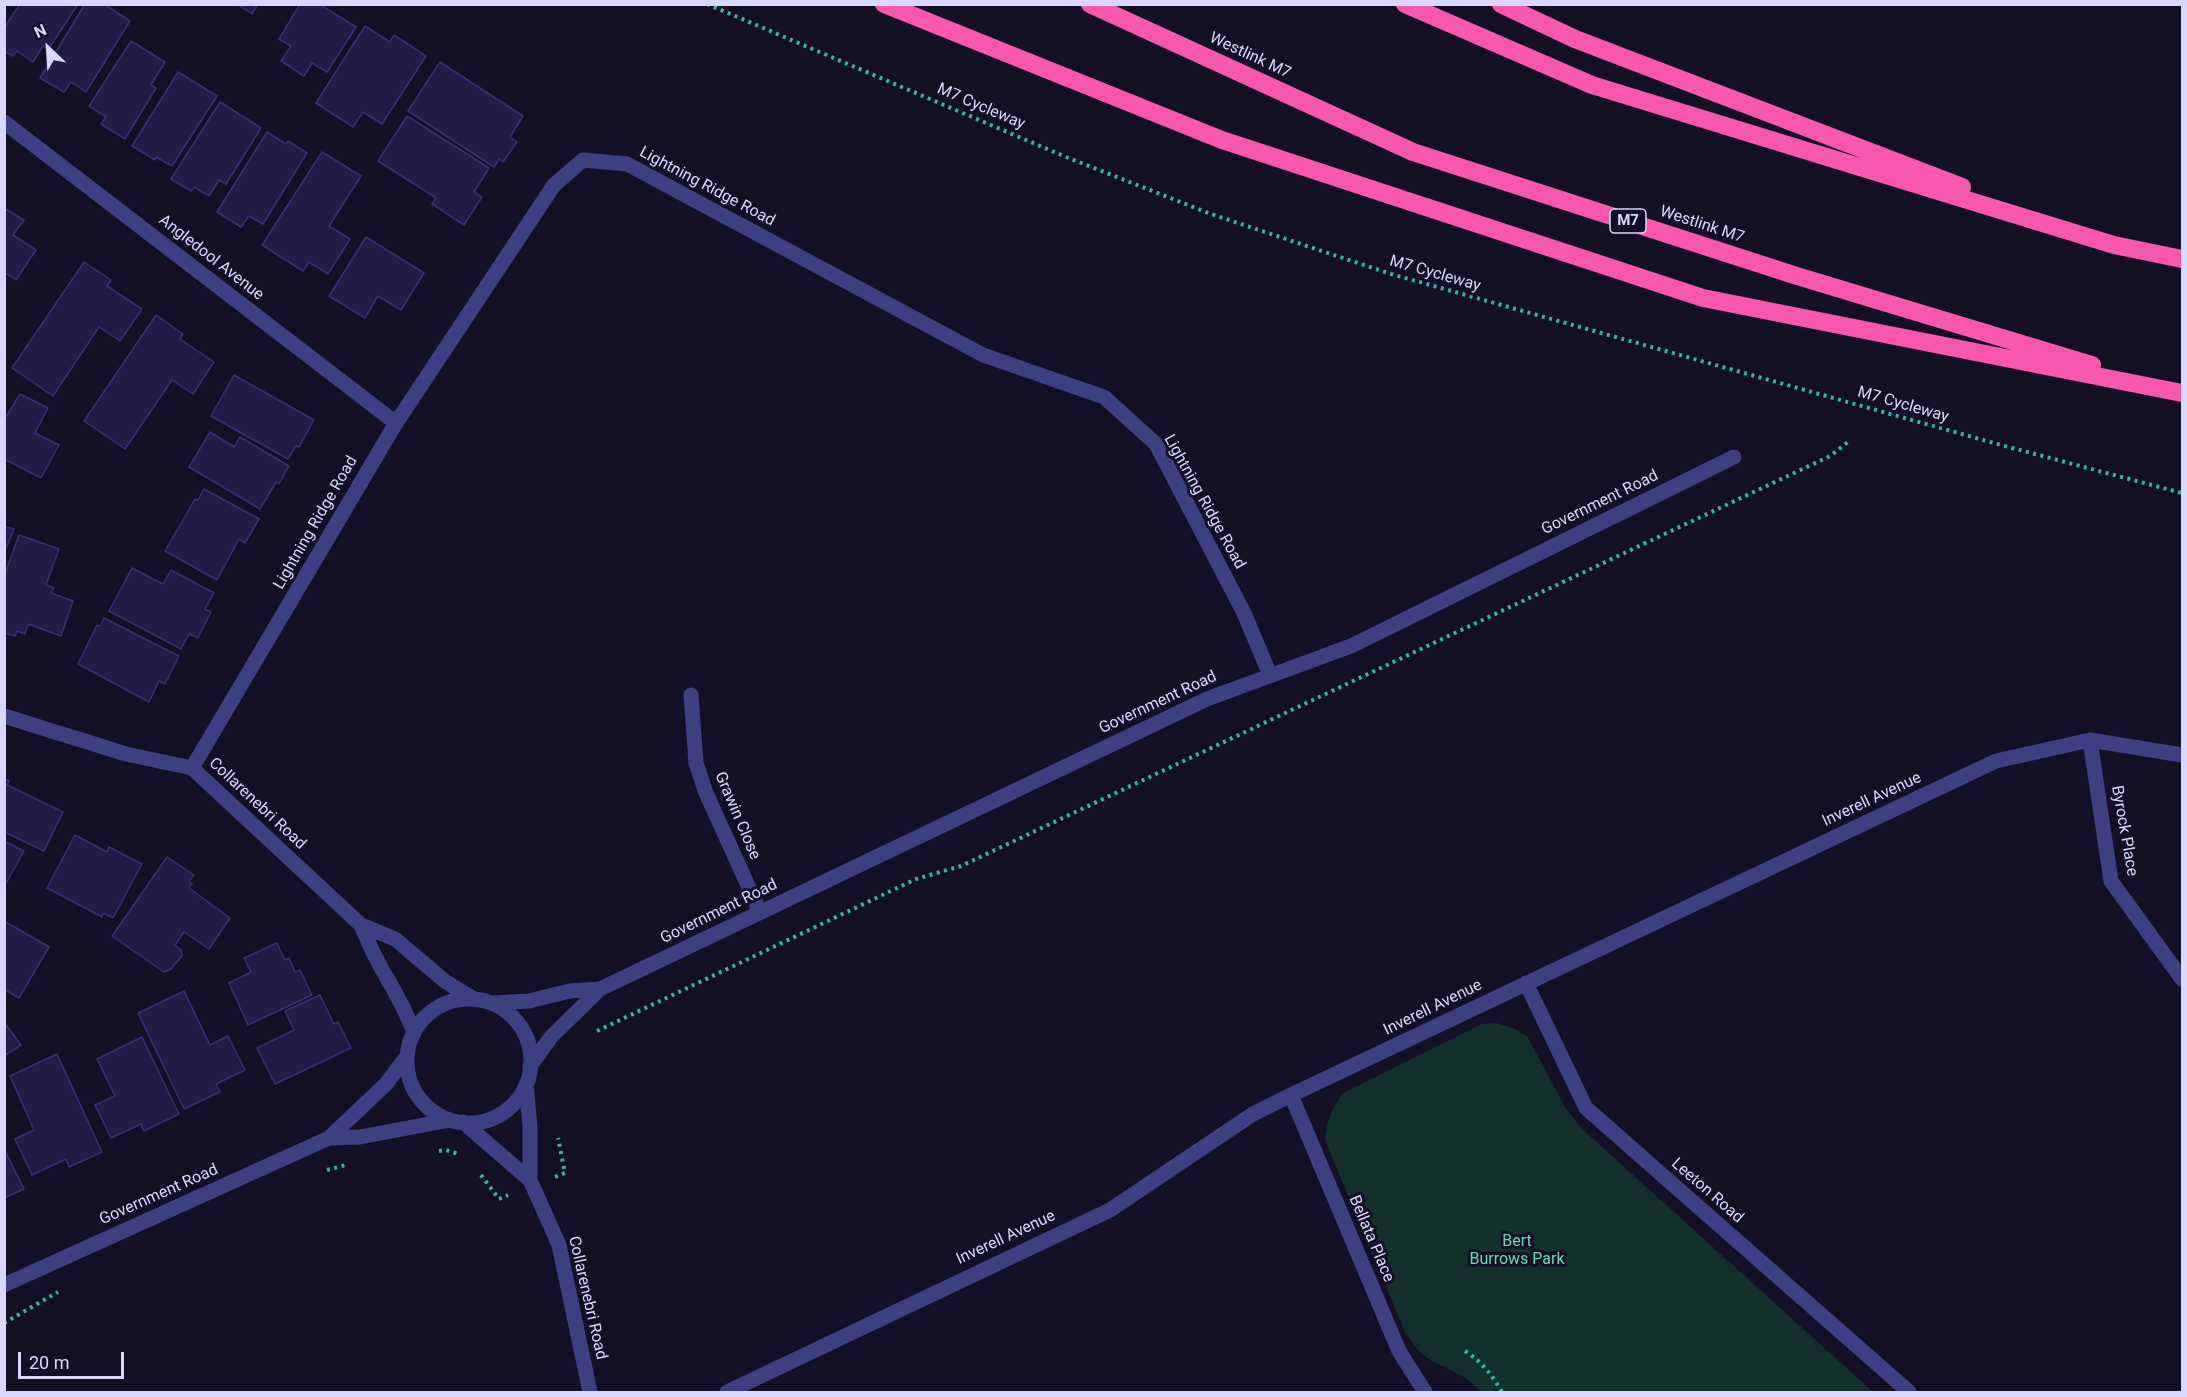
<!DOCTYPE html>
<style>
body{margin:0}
#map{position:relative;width:2187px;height:1397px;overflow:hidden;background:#131026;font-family:Roboto,sans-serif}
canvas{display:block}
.frame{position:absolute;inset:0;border:6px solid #d9d7fd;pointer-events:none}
.north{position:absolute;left:18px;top:18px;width:60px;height:60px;-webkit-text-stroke:4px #131026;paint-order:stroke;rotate:335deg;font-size:16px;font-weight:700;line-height:24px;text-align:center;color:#d9d7fd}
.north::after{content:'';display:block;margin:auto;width:21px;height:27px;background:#d9d7fd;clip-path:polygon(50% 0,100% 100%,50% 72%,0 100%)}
.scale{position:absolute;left:18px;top:1352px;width:106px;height:27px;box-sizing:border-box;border:3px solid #d9d7fd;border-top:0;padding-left:8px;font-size:18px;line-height:21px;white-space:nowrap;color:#d9d7fd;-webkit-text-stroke:4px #131026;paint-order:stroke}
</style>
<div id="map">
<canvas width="2187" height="1397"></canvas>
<div class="frame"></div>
<div class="north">N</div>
<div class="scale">20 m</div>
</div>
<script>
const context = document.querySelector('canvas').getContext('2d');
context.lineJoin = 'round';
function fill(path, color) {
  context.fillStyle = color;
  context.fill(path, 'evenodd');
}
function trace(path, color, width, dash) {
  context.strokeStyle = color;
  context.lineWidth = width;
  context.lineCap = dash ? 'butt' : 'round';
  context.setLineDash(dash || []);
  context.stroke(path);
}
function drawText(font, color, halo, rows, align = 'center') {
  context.font = font + ' Roboto,sans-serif';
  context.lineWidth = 6;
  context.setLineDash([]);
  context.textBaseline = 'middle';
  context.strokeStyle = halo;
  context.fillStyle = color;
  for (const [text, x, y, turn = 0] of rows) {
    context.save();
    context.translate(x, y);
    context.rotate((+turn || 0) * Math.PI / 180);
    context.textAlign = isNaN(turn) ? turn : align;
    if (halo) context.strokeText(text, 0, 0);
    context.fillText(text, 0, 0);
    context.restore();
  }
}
const green = new Path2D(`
 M 1496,1023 L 1512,1028 L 1527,1036 L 1565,1107 L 1580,1127 L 1873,1392 L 1481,1392 C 1467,1375 1449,1370 1430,1360 C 1419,1353 1412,1342 1405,1332 L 1325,1140 C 1327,1121 1331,1109 1343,1093 L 1482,1024 Z`);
const building = new Path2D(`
 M 20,4 L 78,4 L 48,50 L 43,46 L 33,62 L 17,51 L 13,56 L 4,51 L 4,28 Z
 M 85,4 L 104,4 L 130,21 L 86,92 L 71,82 L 64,92 L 40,78 Z
 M 237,4 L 258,4 L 252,14 Z
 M 300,4 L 319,4 L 356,27 L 327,72 L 312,63 L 304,76 L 281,61 L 291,46 L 279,39 Z
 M 365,26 L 390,42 L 394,35 L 426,56 L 382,124 L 363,112 L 353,127 L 316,103 Z
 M 131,41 L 165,62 L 151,85 L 156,88 L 125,139 L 101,124 L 106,117 L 89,106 Z
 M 440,62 L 523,116 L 510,137 L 517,142 L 503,162 L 499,159 L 494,167 L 408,111 Z
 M 178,72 L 217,96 L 172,166 L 156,157 L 155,160 L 132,146 Z
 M 220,102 L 261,128 L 226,184 L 219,180 L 209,196 L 194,187 L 191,191 L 171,179 Z
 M 407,116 L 489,168 L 474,192 L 482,197 L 464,225 L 432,204 L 436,198 L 378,161 Z
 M 267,132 L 286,144 L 288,141 L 307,153 L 263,224 L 249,216 L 241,227 L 217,212 Z
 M 322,152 L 361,176 L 329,226 L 350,239 L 328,274 L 309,262 L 303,271 L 262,245 Z
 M 4,208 L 24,220 L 13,235 L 36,250 L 16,280 L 4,272 Z
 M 366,237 L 424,273 L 401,310 L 378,296 L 365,318 L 329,296 Z
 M 84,262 L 111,280 L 107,286 L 142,309 L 120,341 L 99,327 L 53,396 L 12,368 Z
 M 156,315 L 183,334 L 180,339 L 214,362 L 193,394 L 172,380 L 125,449 L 84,421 Z
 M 234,375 L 314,420 L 299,447 L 296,446 L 288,459 L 211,416 Z
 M 20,394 L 48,408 L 35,433 L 59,445 L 41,478 L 4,459 L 4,420 Z
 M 210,432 L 234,447 L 240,437 L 289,466 L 279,484 L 276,482 L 260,509 L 189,467 Z
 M 204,489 L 259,519 L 245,543 L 239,539 L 217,580 L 165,551 L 195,499 L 198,500 Z
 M 4,526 L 14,529 L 4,553 Z
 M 19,535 L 59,549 L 46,585 L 54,588 L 51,593 L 73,601 L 61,636 L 28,624 L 25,634 L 17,631 L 15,636 L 4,633 L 4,576 Z
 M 132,568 L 163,584 L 171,570 L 214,593 L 205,609 L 211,612 L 198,638 L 189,634 L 181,649 L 109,611 Z
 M 104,618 L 179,656 L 165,684 L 159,681 L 149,702 L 78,664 L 97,625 L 100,626 Z
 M 4,779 L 9,781 L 7,785 L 63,812 L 44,851 L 4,832 Z
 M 75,835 L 107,852 L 109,847 L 142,864 L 113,918 L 103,913 L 102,917 L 47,888 Z
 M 4,841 L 24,851 L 4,887 Z
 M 167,857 L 194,875 L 189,881 L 192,884 L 189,888 L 230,918 L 209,949 L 184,932 L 175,945 L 181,950 L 182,956 L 171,969 L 164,972 L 112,936 Z
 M 4,921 L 49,947 L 19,998 L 4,989 Z
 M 277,943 L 285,960 L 289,958 L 295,972 L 300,970 L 312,995 L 248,1025 L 229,983 L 251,972 L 244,958 Z
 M 184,991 L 210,1045 L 228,1036 L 245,1070 L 216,1084 L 220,1092 L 184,1109 L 138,1013 Z
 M 320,995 L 334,1024 L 338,1022 L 351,1048 L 275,1084 L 257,1048 L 294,1030 L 285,1011 Z
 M 4,1022 L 21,1045 L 4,1056 Z
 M 142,1037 L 179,1114 L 144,1131 L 141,1124 L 111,1138 L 95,1105 L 115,1096 L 97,1059 Z
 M 57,1054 L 102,1152 L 69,1167 L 66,1159 L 32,1175 L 15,1139 L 34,1130 L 10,1076 Z
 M 4,1149 L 24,1189 L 4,1198 Z`);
const path = new Path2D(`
 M 707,4 L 1066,157 L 1211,214 L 1391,274 L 2001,445 L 2182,493
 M 597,1031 L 916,879 L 961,866 L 1830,456 L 1848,442
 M 439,1151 L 446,1150 L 458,1154
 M 327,1170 L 346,1165
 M 481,1175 L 499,1199 L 508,1195
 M 555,1177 L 565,1173 L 558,1138
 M 4,1323 L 58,1292
 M 1465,1351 C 1482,1362 1492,1375 1502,1392`);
const minor = new Path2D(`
 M 4,122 L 396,423
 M 691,695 L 696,763 L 706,793 L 760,912
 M 4,716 L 126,754 L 192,768 L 361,925 L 395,939 L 446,982 L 474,999
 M 2090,740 L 2111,881 L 2182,979
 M 192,768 L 396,423 L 554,185 L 583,160 L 627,164 L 983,355 L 1104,397 L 1156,444 L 1244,613 L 1270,675
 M 361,925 C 366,937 371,949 377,960 C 390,985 405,1006 414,1033
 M 1526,983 L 1586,1108 L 1909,1392
 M407 1061a62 62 0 1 1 124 0a62 62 0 1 1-124 0Z
 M 492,1003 L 529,1001 L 570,991 L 600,989
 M 530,1066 L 551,1037 L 600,989 L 1207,699 L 1351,646 L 1734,457
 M 526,1084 L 530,1127 L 530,1180
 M 1291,1095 L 1399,1351 L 1425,1392
 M 463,1122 L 530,1180 L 559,1245 L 590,1392
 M 329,1138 L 360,1137 L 450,1120
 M 4,1285 L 329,1138 L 386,1084 L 407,1056
 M 727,1392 L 1110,1210 L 1253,1114 L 1291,1095 L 1996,761 L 2090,740 L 2182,755`);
const motorway = new Path2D(`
 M 884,4 L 1222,140 L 1703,298 L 2182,393
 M 1090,4 L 1413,152 L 1797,276 L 2092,365
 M 1405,4 L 1592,85 L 2114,245 L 2182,259
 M 1501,4 L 1575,39 L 1962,187`);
const shields = [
 [1628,221,36]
];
const shieldNames = [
 ["M7",1628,221]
];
const streetNames = [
 ["Westlink M7",1250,56,25],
 ["M7 Cycleway",981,107,23],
 ["Lightning Ridge Road",707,187,28],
 ["Westlink M7",1702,225,18],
 ["Angledool Avenue",211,258,38],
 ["M7 Cycleway",1435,274,16],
 ["M7 Cycleway",1903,405,16],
 ["Lightning Ridge Road",1204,502,61],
 ["Government Road",1600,503,-26],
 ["Lightning Ridge Road",316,523,-60],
 ["Government Road",1158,703,-25],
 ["Inverell Avenue",1872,800,-25],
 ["Collarenebri Road",257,804,43],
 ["Grawin Close",737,816,67],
 ["Byrock Place",2124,831,80],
 ["Government Road",719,912,-26],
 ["Inverell Avenue",1433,1008,-26],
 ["Leeton Road",1707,1191,41],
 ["Government Road",159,1195,-24],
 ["Inverell Avenue",1006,1238,-25],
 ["Bellata Place",1371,1239,67],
 ["Collarenebri Road",587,1298,77]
];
const parkNames = [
 ["Bert",1517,1242],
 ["Burrows Park",1517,1260]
];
fill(green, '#14302d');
fill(building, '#231d46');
trace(building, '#393071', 1.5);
trace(path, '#35b4a5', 4, [3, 4.5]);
trace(minor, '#3d3f83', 15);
trace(motorway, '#f857ae', 18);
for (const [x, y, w] of shields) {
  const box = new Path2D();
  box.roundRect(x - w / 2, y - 12, w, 24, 4.5);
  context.fillStyle = '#131026';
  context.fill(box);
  trace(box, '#d9d7fd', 1.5);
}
drawText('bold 15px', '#d9d7fd', null, shieldNames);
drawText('16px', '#d9d7fd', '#131026', streetNames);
drawText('16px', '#65dbb7', '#131026', parkNames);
</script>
